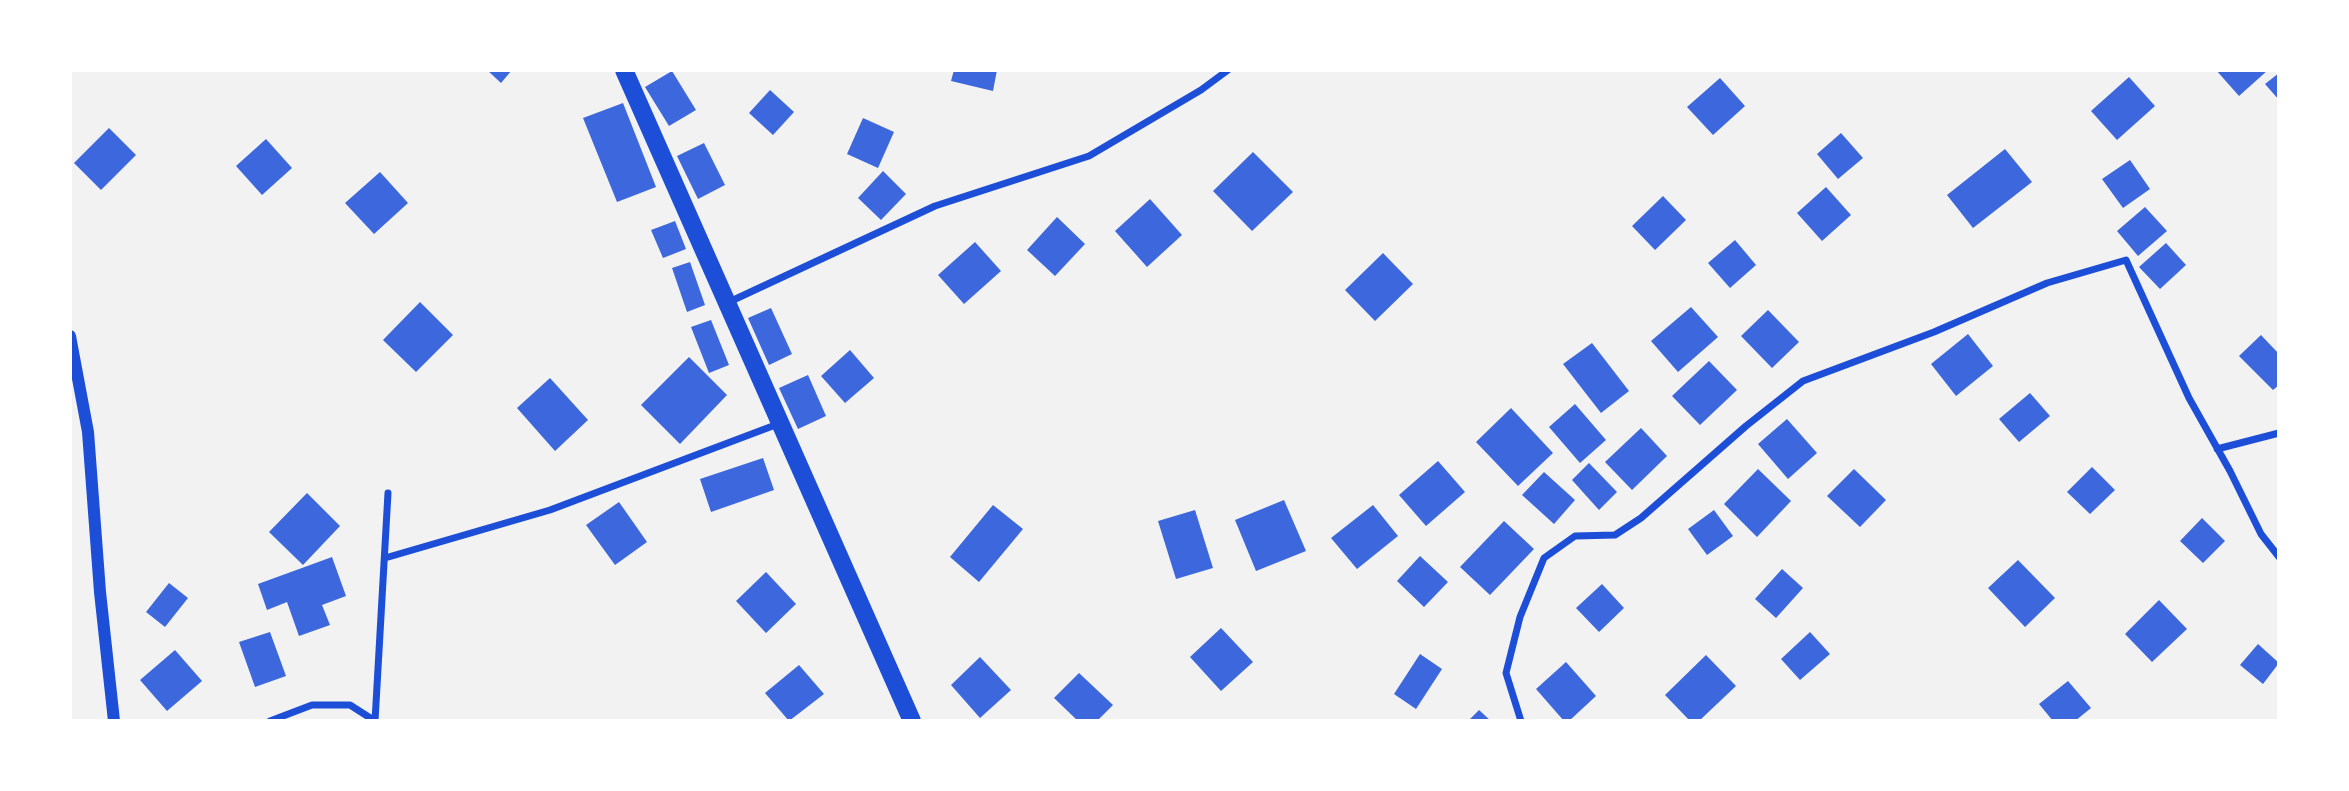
<!DOCTYPE html>
<style>
body{margin:0}
#map{position:relative;width:2349px;height:791px;overflow:hidden;background:#f2f2f2;font-family:"Exo 2",sans-serif}
canvas{display:block}
.frame{position:absolute;inset:0;border:72px solid #fff;pointer-events:none}
</style>
<div id="map">
<canvas width="2349" height="791"></canvas>
<div class="frame"></div>
</div>
<script>
const context = document.querySelector('canvas').getContext('2d');
context.lineJoin = 'round';
function fill(path, color) {
  context.fillStyle = color;
  context.fill(path, 'evenodd');
}
function trace(path, color, width, dash) {
  context.strokeStyle = color;
  context.lineWidth = width;
  context.lineCap = dash ? 'butt' : 'round';
  context.setLineDash(dash || []);
  context.stroke(path);
}
const building = new Path2D(`
 M 487,70 L 512,70 L 501,83 Z
 M 954,70 L 997,70 L 993,91 L 951,81 Z
 M 2216,70 L 2268,70 L 2239,96 Z
 M 672,71 L 696,110 L 669,126 L 645,87 Z
 M 2279,73 L 2279,100 L 2265,84 Z
 M 2129,77 L 2155,106 L 2117,140 L 2091,111 Z
 M 1720,78 L 1745,106 L 1713,135 L 1687,107 Z
 M 770,90 L 794,112 L 773,135 L 749,113 Z
 M 623,103 L 656,187 L 617,202 L 583,118 Z
 M 863,118 L 894,132 L 878,168 L 847,154 Z
 M 109,128 L 136,155 L 101,190 L 74,163 Z
 M 1841,133 L 1863,158 L 1838,179 L 1817,154 Z
 M 266,139 L 292,168 L 262,195 L 236,166 Z
 M 704,143 L 725,185 L 698,199 L 677,156 Z
 M 2005,149 L 2032,182 L 1973,228 L 1947,195 Z
 M 1253,152 L 1293,192 L 1252,231 L 1213,191 Z
 M 2130,160 L 2150,189 L 2123,208 L 2102,179 Z
 M 883,171 L 906,194 L 881,220 L 858,198 Z
 M 380,172 L 408,203 L 374,234 L 345,203 Z
 M 1826,187 L 1851,215 L 1822,241 L 1797,213 Z
 M 1663,196 L 1686,220 L 1655,250 L 1632,226 Z
 M 1150,199 L 1182,235 L 1147,267 L 1115,231 Z
 M 2145,207 L 2167,231 L 2138,256 L 2117,231 Z
 M 1057,217 L 1085,244 L 1055,276 L 1027,250 Z
 M 675,221 L 686,249 L 663,258 L 651,230 Z
 M 1735,240 L 1756,265 L 1730,288 L 1708,263 Z
 M 975,242 L 1001,271 L 964,304 L 938,275 Z
 M 2166,243 L 2186,265 L 2160,289 L 2139,267 Z
 M 1383,253 L 1413,284 L 1375,321 L 1345,290 Z
 M 690,262 L 705,305 L 687,312 L 672,268 Z
 M 420,302 L 453,335 L 416,372 L 383,340 Z
 M 1691,307 L 1718,337 L 1678,372 L 1651,341 Z
 M 771,308 L 792,354 L 769,365 L 748,318 Z
 M 1768,310 L 1799,342 L 1772,368 L 1741,336 Z
 M 711,320 L 729,365 L 709,373 L 691,327 Z
 M 1968,334 L 1993,366 L 1956,396 L 1931,364 Z
 M 2261,335 L 2279,354 L 2279,385 L 2273,390 L 2239,356 Z
 M 1592,343 L 1629,391 L 1601,413 L 1563,364 Z
 M 850,350 L 874,378 L 845,403 L 821,376 Z
 M 689,357 L 727,395 L 680,444 L 641,405 Z
 M 1709,361 L 1737,390 L 1700,425 L 1672,396 Z
 M 808,375 L 826,416 L 798,429 L 779,388 Z
 M 550,378 L 588,420 L 555,451 L 517,408 Z
 M 2030,393 L 2050,416 L 2019,442 L 1999,419 Z
 M 1575,404 L 1606,440 L 1580,463 L 1549,427 Z
 M 1511,408 L 1553,453 L 1518,486 L 1476,442 Z
 M 1787,419 L 1817,453 L 1788,479 L 1758,444 Z
 M 1641,428 L 1667,456 L 1632,490 L 1605,462 Z
 M 763,458 L 774,490 L 711,512 L 700,479 Z
 M 1438,461 L 1465,492 L 1426,526 L 1399,495 Z
 M 1589,463 L 1617,492 L 1599,510 L 1572,480 Z
 M 2092,467 L 2115,490 L 2090,514 L 2067,492 Z
 M 1758,469 L 1791,501 L 1757,537 L 1724,504 Z
 M 1854,469 L 1886,500 L 1860,527 L 1827,496 Z
 M 1544,472 L 1575,500 L 1554,524 L 1522,495 Z
 M 307,493 L 340,526 L 303,565 L 269,532 Z
 M 1284,500 L 1306,551 L 1256,571 L 1235,520 Z
 M 619,502 L 647,542 L 615,565 L 586,525 Z
 M 993,505 L 1023,529 L 979,582 L 950,557 Z
 M 1373,505 L 1398,536 L 1357,569 L 1331,538 Z
 M 1195,510 L 1213,568 L 1176,579 L 1158,521 Z
 M 1714,510 L 1733,536 L 1707,555 L 1688,529 Z
 M 2202,518 L 2225,541 L 2203,563 L 2180,541 Z
 M 1504,521 L 1534,549 L 1490,595 L 1460,567 Z
 M 1420,556 L 1448,582 L 1424,607 L 1397,581 Z
 M 332,557 L 346,596 L 322,605 L 330,625 L 299,636 L 287,602 L 267,610 L 258,584 Z
 M 2018,560 L 2055,598 L 2025,627 L 1988,588 Z
 M 1782,569 L 1803,588 L 1776,618 L 1755,599 Z
 M 766,572 L 796,604 L 766,633 L 736,601 Z
 M 169,583 L 188,598 L 165,627 L 146,612 Z
 M 1602,584 L 1624,608 L 1599,632 L 1576,608 Z
 M 2159,600 L 2187,629 L 2152,662 L 2125,634 Z
 M 1221,628 L 1253,662 L 1221,691 L 1190,657 Z
 M 270,632 L 286,676 L 255,687 L 239,642 Z
 M 1810,632 L 1830,654 L 1800,680 L 1781,659 Z
 M 2258,644 L 2279,663 L 2263,684 L 2240,665 Z
 M 175,650 L 202,681 L 167,711 L 140,680 Z
 M 1420,654 L 1442,669 L 1416,709 L 1394,694 Z
 M 1706,655 L 1736,686 L 1699,721 L 1690,721 L 1665,695 Z
 M 980,657 L 1011,690 L 980,718 L 951,685 Z
 M 1566,662 L 1596,696 L 1569,721 L 1564,721 L 1536,689 Z
 M 799,665 L 824,694 L 789,721 L 765,693 Z
 M 1079,673 L 1113,705 L 1097,721 L 1078,721 L 1054,698 Z
 M 2068,681 L 2091,708 L 2075,721 L 2053,721 L 2039,704 Z
 M 1479,710 L 1491,721 L 1468,721 Z`);
const minor = new Path2D(`
 M 729,302 L 935,206 L 1089,156 L 1201,90 L 1228,70
 M 2217,449 L 2279,433
 M 385,558 L 550,510 L 778,424
 M 270,721 L 312,705 L 350,705 L 375,721
 M 375,721 L 388,493
 M 1521,721 L 1506,673 L 1520,617 L 1544,558 L 1575,536 L 1615,535 L 1641,518 L 1746,426 L 1803,381 L 1934,332 L 2047,283 L 2126,260 L 2189,398 L 2230,471 L 2261,534 L 2279,557`);
const tertiary = new Path2D(`
 M 70,336 L 88,432 L 100,592 L 114,721`);
const primary = new Path2D(`
 M 624,70 L 912,721`);
fill(building, '#3d67dc');
trace(minor, '#1d4ed8', 7);
trace(tertiary, '#1d4ed8', 12);
trace(primary, '#1d4ed8', 18);
</script>
